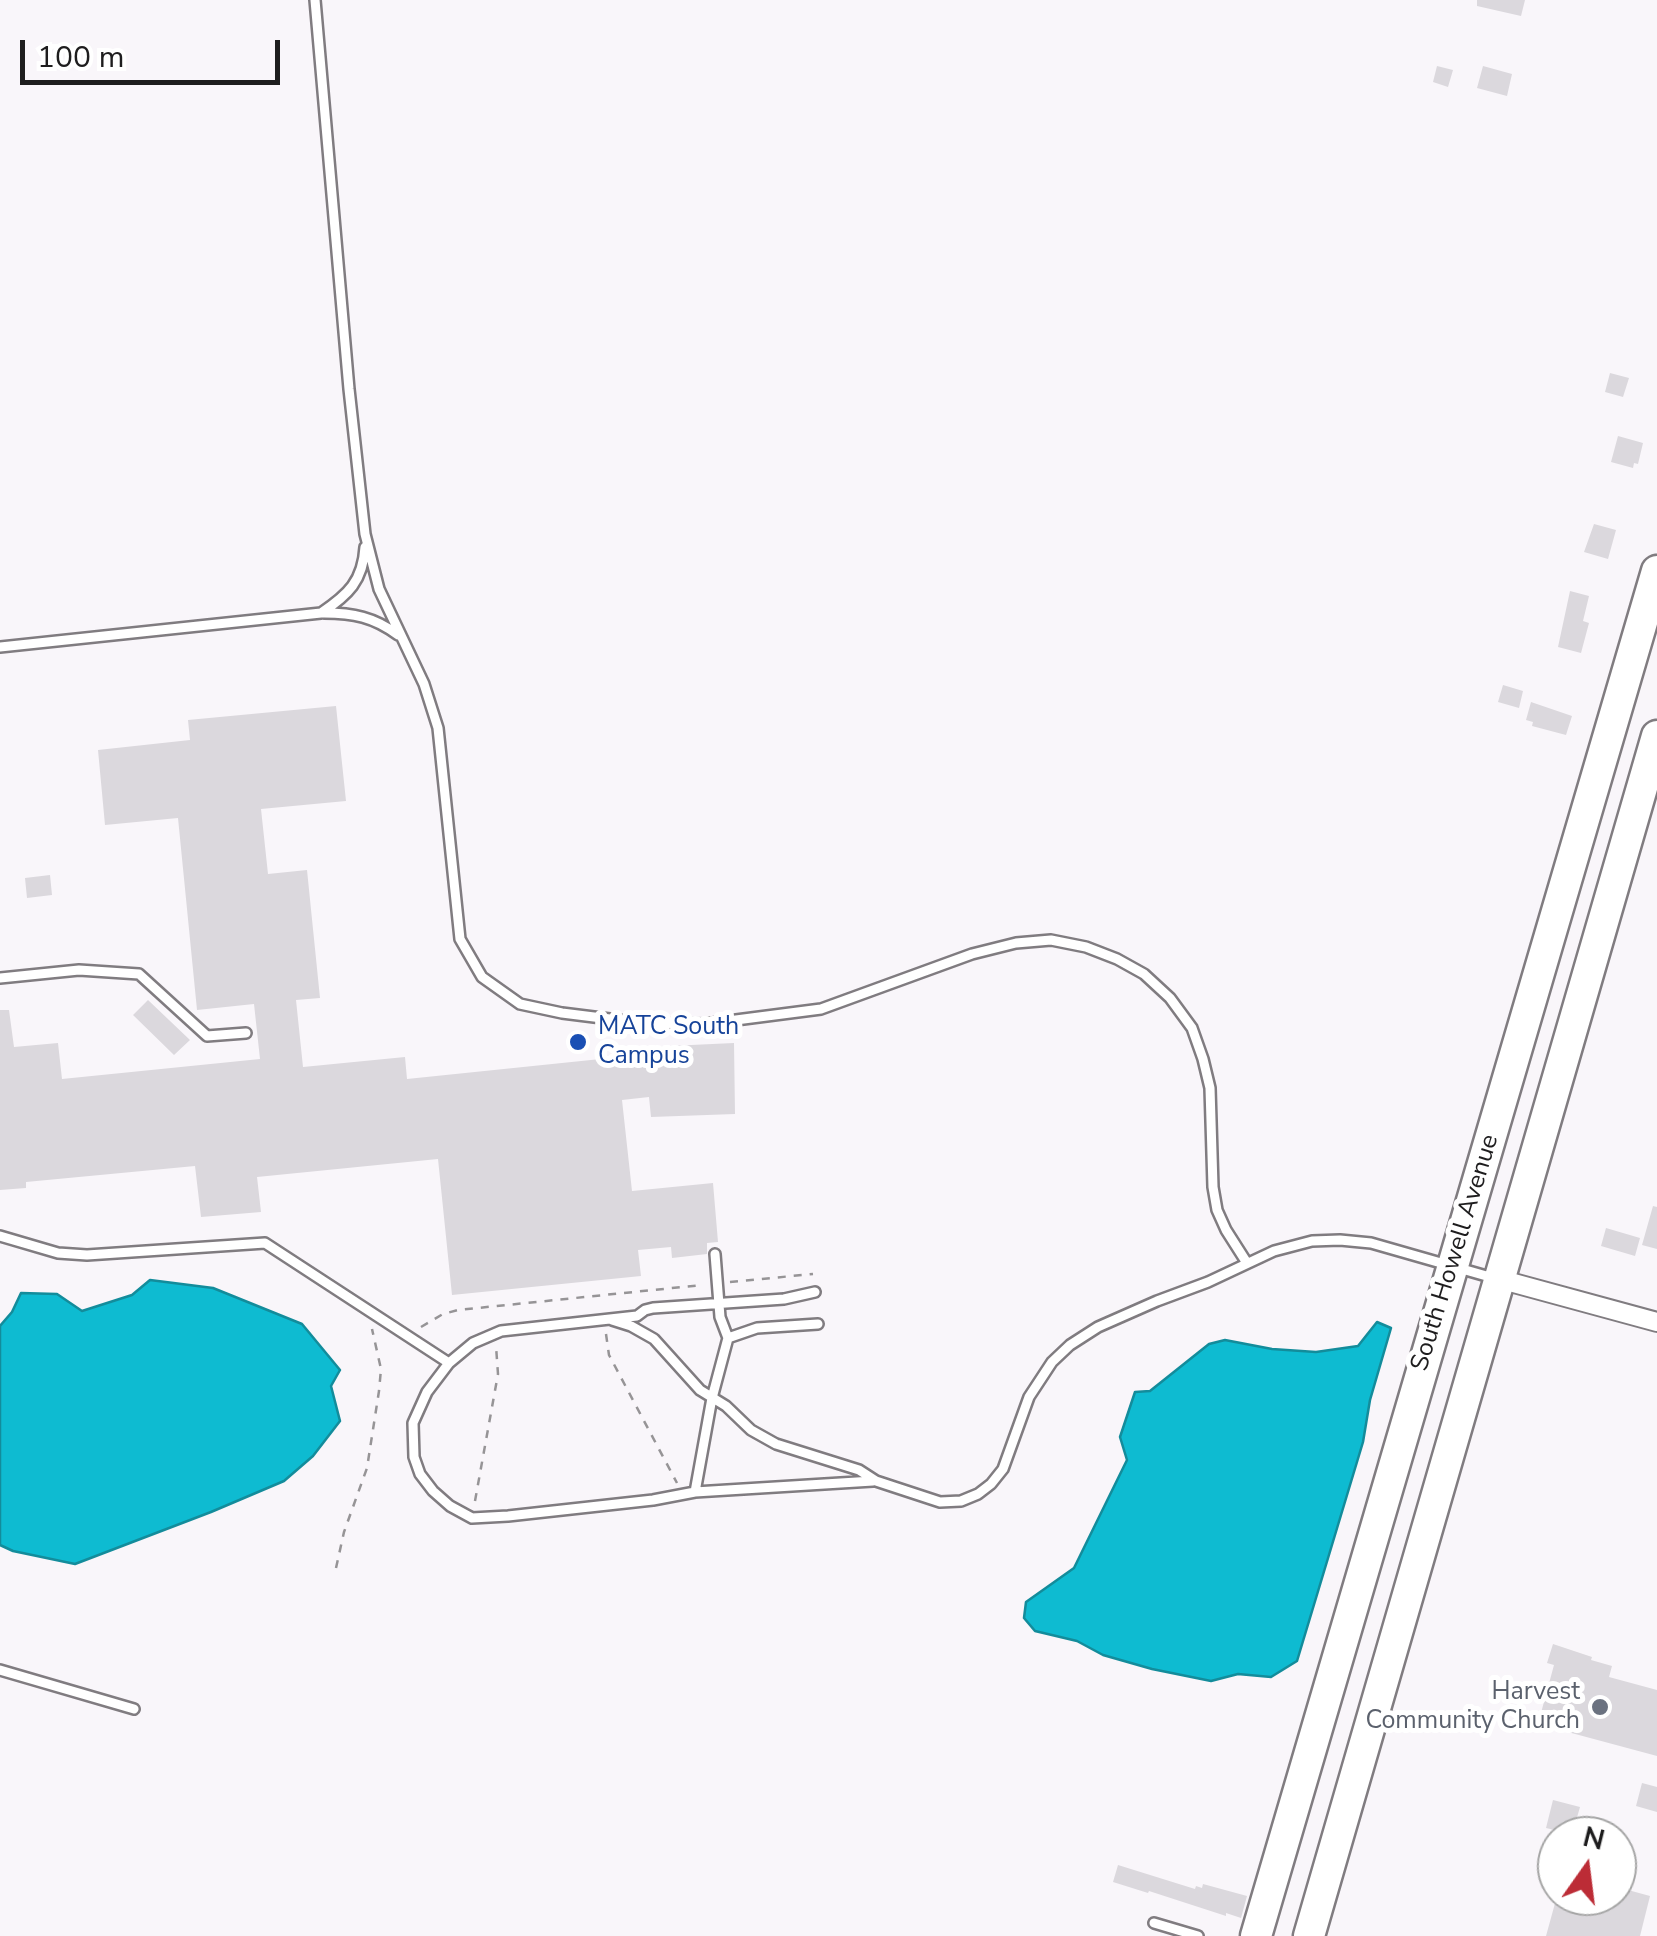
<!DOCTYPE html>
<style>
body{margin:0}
#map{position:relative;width:1657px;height:1936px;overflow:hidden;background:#f9f6fa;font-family:"Nunito Sans",sans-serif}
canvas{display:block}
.north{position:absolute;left:1537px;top:1816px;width:100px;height:100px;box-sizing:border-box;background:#fff;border:2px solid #a5a5a5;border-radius:50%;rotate:14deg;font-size:28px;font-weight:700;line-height:40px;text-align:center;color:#1e1d1e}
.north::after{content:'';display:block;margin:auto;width:35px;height:45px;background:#bc2c36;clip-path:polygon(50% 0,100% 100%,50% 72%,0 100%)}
.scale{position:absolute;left:20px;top:40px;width:260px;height:45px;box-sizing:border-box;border:5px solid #1e1d1e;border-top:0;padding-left:12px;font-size:30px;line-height:35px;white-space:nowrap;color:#1e1d1e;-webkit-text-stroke:8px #fff;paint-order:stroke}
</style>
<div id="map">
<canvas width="1657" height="1936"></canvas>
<div class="north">N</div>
<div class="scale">100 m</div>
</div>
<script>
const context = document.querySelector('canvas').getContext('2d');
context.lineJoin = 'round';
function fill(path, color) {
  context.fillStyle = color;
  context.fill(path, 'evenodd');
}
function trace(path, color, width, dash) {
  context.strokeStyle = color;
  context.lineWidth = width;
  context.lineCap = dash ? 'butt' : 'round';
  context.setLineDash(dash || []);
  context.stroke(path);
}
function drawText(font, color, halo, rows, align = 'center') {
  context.font = font + ' "Nunito Sans",sans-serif';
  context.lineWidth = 10;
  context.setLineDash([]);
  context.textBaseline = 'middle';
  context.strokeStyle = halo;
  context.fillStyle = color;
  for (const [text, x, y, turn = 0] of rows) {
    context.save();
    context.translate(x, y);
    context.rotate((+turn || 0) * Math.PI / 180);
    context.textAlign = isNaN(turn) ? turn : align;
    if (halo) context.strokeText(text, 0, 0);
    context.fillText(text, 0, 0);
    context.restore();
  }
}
const water = new Path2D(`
 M 150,1280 L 213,1288 L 302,1324 L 340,1370 L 331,1386 L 340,1421 L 313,1456 L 284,1481 L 211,1512 L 75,1564 L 13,1551 L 0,1545 L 0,1326 L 12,1312 L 21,1293 L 57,1294 L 82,1311 L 132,1295 Z
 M 1377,1322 L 1391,1328 L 1370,1400 L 1363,1442 L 1297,1661 L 1271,1677 L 1238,1674 L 1211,1681 L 1152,1669 L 1103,1655 L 1077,1641 L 1035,1631 L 1024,1618 L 1026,1602 L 1074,1568 L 1127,1460 L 1120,1437 L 1135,1392 L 1150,1391 L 1209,1344 L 1225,1340 L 1272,1349 L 1316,1352 L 1358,1346 Z`);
const building = new Path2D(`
 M 1477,0 L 1525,0 L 1521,16 L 1477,6 Z
 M 1437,66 L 1453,70 L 1448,87 L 1433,82 Z
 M 1483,66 L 1512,74 L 1507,96 L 1477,88 Z
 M 1610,373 L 1629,378 L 1623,397 L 1605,392 Z
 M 1618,436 L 1643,443 L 1638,464 L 1634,463 L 1633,468 L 1611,462 Z
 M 1594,524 L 1616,530 L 1608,559 L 1584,552 Z
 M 1570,591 L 1589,596 L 1583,621 L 1589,623 L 1581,653 L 1558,647 Z
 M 1503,685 L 1523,691 L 1519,708 L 1498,702 Z
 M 1531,702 L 1572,716 L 1566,735 L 1532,726 L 1533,722 L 1526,720 Z
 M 336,706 L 346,801 L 261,809 L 268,874 L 307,870 L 320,998 L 296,1000 L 303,1067 L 405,1057 L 407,1079 L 649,1054 L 648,1047 L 734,1043 L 735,1114 L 651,1117 L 649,1097 L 622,1100 L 632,1191 L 713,1183 L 718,1242 L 707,1243 L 707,1254 L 672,1258 L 671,1247 L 638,1250 L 641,1276 L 452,1295 L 438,1159 L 257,1177 L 261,1212 L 201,1217 L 195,1166 L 26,1182 L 26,1188 L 0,1190 L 0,1010 L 9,1010 L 14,1047 L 58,1043 L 62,1079 L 260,1059 L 254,1004 L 197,1010 L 178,818 L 105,825 L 98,750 L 190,740 L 188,720 Z
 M 50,875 L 52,895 L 27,898 L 25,878 Z
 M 148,1000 L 190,1040 L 174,1055 L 133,1015 Z
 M 1653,1206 L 1657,1207 L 1657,1249 L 1642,1245 Z
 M 1606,1228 L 1640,1238 L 1635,1256 L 1601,1246 Z
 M 1553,1644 L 1592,1657 L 1591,1660 L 1612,1666 L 1609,1677 L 1657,1690 L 1657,1756 L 1538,1724 L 1554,1665 L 1547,1663 Z
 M 1642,1783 L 1657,1787 L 1657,1812 L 1636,1806 Z
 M 1553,1800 L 1580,1807 L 1574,1828 L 1565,1825 L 1563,1832 L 1546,1828 Z
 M 1118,1865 L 1195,1889 L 1196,1886 L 1202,1888 L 1203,1884 L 1247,1896 L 1241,1918 L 1226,1913 L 1226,1916 L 1149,1891 L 1148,1893 L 1113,1882 Z
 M 1617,1887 L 1650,1896 L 1640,1936 L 1546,1936 L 1557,1896 L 1617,1896 Z`);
const path = new Path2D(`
 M 730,1282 L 813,1274
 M 421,1327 L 443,1314 L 458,1310 L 702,1285
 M 606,1334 L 609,1355 L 677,1483
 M 475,1501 L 498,1374 L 496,1346
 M 336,1568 L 344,1532 L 367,1468 L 379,1391 L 381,1369 L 372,1329`);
const lane = new Path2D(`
 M 315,0 L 349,389 L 365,534 L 379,589 L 424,684 L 438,728 L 460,939 L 482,977 L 520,1004 L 562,1013 L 642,1023 L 705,1024 L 821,1009 L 972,954 L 1016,943 L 1051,940 L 1086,947 L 1117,959 L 1144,974 L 1170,998 L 1192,1028 L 1203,1059 L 1210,1088 L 1213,1187 L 1217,1210 L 1226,1230 L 1247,1263
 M 324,613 C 353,613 374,617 398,635
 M 0,647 L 321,613 C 348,595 363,581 365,547
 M 0,978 L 79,970 L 139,974 L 207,1036 L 246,1033
 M 0,1236 L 58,1253 L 87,1255 L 265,1243 L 449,1363
 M 715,1254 L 720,1317 L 728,1338
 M 815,1292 L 784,1299 L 653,1308 L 645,1310 L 637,1316 L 501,1331 L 473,1343 L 449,1363 L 427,1392 L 413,1423 L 414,1457 L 420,1474 L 433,1491 L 450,1506 L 472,1518 L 508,1516 L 653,1500 L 695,1492 L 873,1481
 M 612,1320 L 631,1326 L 654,1339 L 700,1390 L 726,1406 L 751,1430 L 776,1444 L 859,1470 L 876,1481 L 940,1502 L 961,1501 L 978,1494 L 991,1484 L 1003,1469 L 1029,1397 L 1052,1362 L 1070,1345 L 1098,1327 L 1157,1301 L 1208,1282 L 1274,1251 L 1312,1241 L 1340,1240 L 1371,1243 L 1497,1279
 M 695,1492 L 712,1398 L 728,1338 L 757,1328 L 818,1324
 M 0,1670 L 134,1709
 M 1154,1923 L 1198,1936`);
const street = new Path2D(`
 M 1499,1279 L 1657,1322`);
const primary = new Path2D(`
 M 1256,1936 L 1657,571
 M 1309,1936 L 1657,736`);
const markers = [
 [578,1042,10,"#1a4fb4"],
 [1600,1707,10,"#6b7280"]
];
const transitNames = [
 ["MATC South",598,1028],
 ["Campus",598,1057]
];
const streetNames = [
 ["South Howell Avenue",1456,1253,-73]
];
const worshipNames = [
 ["Harvest",1580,1693],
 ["Community Church",1580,1722]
];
fill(water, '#0ebbd1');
trace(water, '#138c9b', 2.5);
fill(building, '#dbd8dd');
trace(lane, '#807c80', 14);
trace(street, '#807c80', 22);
trace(primary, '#807c80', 35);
trace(path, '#969496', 2.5, [8, 8]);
trace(lane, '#fff', 9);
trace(street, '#fff', 18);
trace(primary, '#fff', 30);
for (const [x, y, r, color] of markers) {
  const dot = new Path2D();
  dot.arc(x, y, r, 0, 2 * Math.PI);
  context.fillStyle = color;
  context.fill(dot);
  trace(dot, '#fff', 4);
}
drawText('25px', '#164399', '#fff', transitNames, 'left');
drawText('25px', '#1e1d1e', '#fff', streetNames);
drawText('25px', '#5b616d', '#fff', worshipNames, 'right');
</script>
